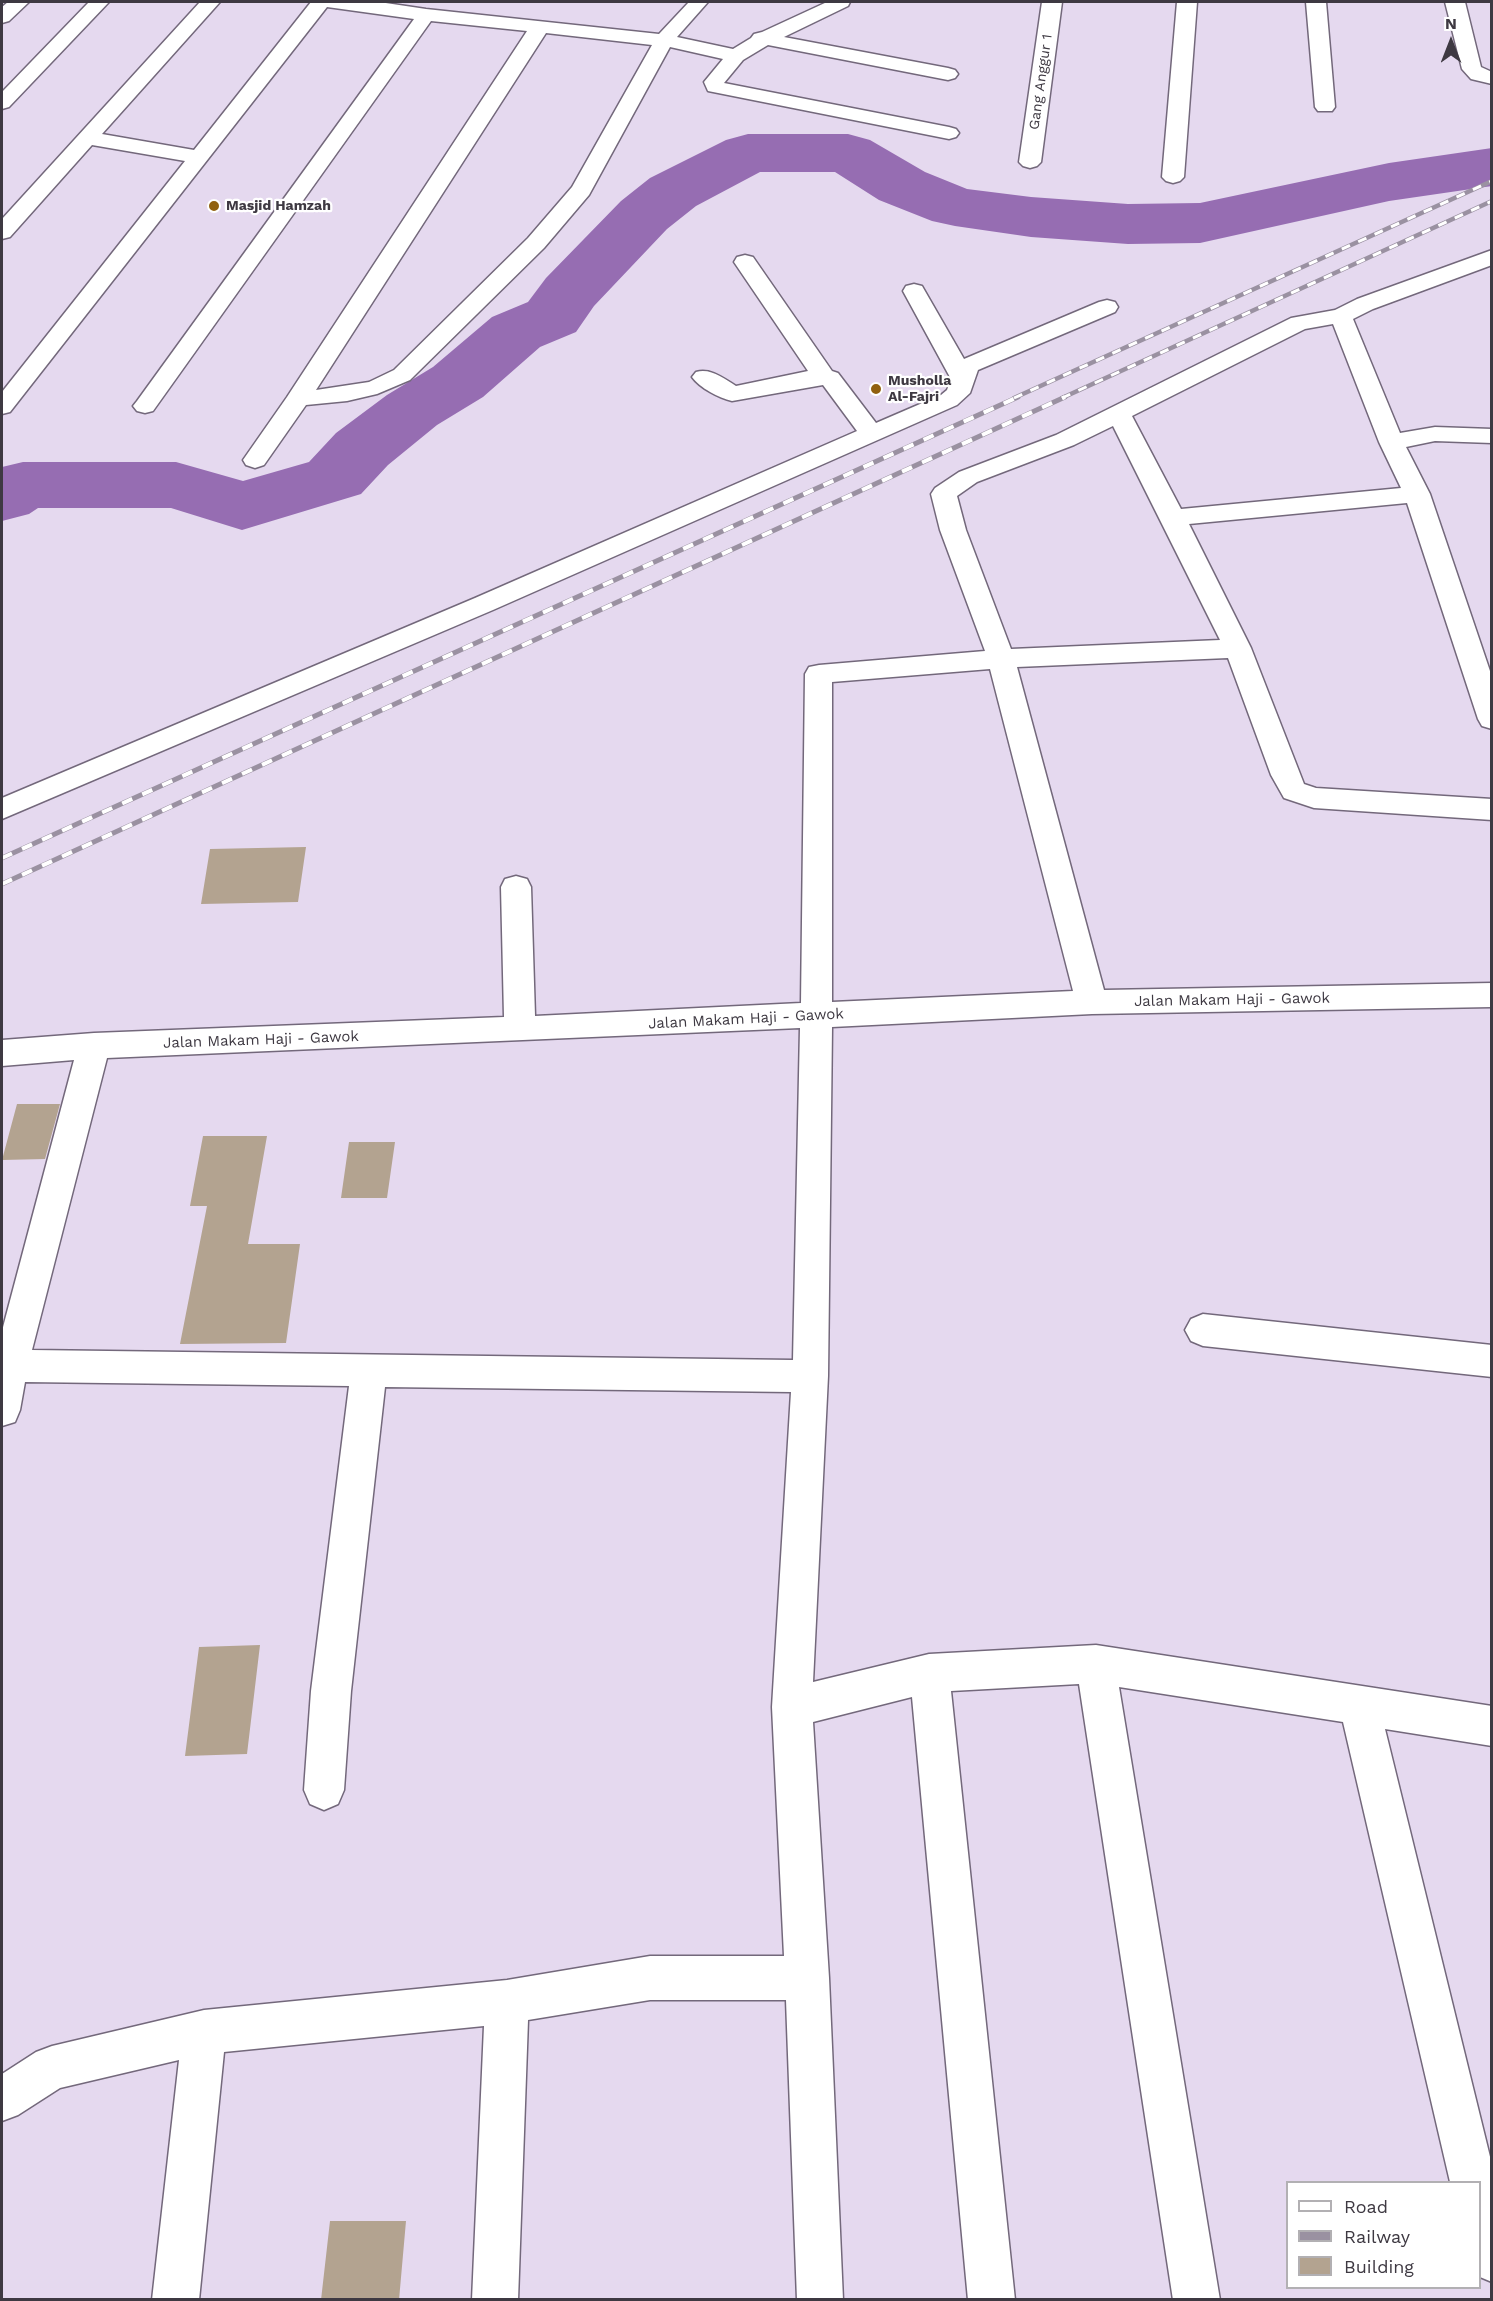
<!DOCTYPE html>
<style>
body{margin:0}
#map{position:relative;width:1493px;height:2301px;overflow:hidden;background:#e5d9ef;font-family:"Work Sans",sans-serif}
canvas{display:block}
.frame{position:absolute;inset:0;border:3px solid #3e3942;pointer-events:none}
.legend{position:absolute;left:1286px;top:2181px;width:195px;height:108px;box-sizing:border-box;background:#fff;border:2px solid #b2b0b3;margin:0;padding:8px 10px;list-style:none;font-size:18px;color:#3e3942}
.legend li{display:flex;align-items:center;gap:12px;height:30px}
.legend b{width:30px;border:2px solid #b2b0b3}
.north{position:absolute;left:1421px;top:12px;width:60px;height:60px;-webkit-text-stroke:4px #fff;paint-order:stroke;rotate:0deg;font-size:16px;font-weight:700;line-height:24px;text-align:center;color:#3e3942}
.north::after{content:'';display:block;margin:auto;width:21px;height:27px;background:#3e3942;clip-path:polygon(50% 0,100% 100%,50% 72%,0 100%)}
</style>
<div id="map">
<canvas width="1493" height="2301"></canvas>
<div class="frame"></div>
<ul class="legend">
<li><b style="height:8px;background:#fff"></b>Road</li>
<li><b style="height:8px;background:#9a91a1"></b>Railway</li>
<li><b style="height:16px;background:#b3a390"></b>Building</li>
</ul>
<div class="north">N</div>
</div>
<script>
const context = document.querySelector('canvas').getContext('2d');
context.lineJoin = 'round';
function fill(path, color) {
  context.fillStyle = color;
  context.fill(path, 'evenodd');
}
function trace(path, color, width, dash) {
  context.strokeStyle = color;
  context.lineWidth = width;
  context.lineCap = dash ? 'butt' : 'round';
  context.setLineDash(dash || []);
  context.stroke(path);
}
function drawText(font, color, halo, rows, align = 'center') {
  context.font = font + ' "Work Sans",sans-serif';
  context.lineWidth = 4.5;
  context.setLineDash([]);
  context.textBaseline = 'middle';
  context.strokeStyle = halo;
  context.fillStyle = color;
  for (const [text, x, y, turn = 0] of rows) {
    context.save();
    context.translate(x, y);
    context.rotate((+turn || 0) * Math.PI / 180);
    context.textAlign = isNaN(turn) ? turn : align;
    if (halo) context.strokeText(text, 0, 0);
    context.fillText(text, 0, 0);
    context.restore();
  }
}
const river = new Path2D(`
 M 748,134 L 848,134 L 870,140 L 925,172 L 967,189 L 1031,197 L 1128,204 L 1200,203 L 1389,163 L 1492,148 L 1492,186 L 1389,201 L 1200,243 L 1128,244 L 1031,237 L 955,226 L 932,221 L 879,200 L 835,172 L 760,172 L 696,206 L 667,229 L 594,306 L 576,332 L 540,347 L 483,397 L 437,425 L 388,465 L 361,494 L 242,530 L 171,508 L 38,508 L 29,514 L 2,521 L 2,467 L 23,462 L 176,462 L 243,481 L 309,462 L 336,433 L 387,395 L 433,367 L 492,317 L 528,302 L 546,278 L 621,201 L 650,178 L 726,140 Z`);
const building = new Path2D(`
 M 306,847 L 298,902 L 201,904 L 210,849 Z
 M 17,1104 L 60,1104 L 45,1159 L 2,1160 Z
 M 203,1136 L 267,1136 L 248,1244 L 300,1244 L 286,1343 L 180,1344 L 207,1206 L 190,1206 Z
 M 349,1142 L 395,1142 L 387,1198 L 341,1198 Z
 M 260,1645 L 247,1754 L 185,1756 L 199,1647 Z
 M 330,2221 L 406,2221 L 399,2300 L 321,2300 Z`);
const minor = new Path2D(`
 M 8,2 L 29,2 L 9,21 L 2,23 L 2,7 Z
 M 89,2 L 109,2 L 9,107 L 2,109 L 2,92 Z
 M 200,2 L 220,2 L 102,134 L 194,150 L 311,2 L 379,2 L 426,9 L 659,34 L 689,2 L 708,2 L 677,37 L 733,49 L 751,38 L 754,34 L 762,32 L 827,2 L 850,2 L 848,6 L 784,37 L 948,68 L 955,70 L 958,74 L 955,78 L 948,80 L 768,45 L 743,60 L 724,83 L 949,127 L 956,129 L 959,133 L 956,137 L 949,139 L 708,91 L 704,82 L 723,59 L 670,47 L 589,195 L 544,248 L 410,380 L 377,394 L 347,401 L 306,405 L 264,465 L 255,468 L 246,465 L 243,460 L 287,397 L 527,31 L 431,21 L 153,411 L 145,413 L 137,411 L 133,406 L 137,401 L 414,19 L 327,7 L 10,412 L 2,414 L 2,392 L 185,161 L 92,145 L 10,237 L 2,239 L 2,219 ZM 546,33 L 652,45 L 572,187 L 528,238 L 394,370 L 369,382 L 316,390 Z
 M 1042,2 L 1062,2 L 1041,162 L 1037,166 L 1030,168 L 1023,166 L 1019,162 Z
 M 1177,2 L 1197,2 L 1184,177 L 1180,181 L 1173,183 L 1166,181 L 1162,177 Z
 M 1306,2 L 1326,2 L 1335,107 L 1332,111 L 1318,111 L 1315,107 Z
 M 1445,2 L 1465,2 L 1481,67 L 1492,72 L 1492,84 L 1471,79 L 1462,69 Z
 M 1492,250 L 1492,265 L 1373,309 L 1353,319 L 1400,433 L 1435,427 L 1492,429 L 1492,443 L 1435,441 L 1406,447 L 1430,494 L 1492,677 L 1492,729 L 1482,726 L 1478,719 L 1407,503 L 1189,524 L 1251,648 L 1304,784 L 1316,788 L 1492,799 L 1492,820 L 1314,808 L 1284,798 L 1271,775 L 1228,658 L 1017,667 L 1104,990 L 1492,983 L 1492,1007 L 1092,1014 L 832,1027 L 828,1376 L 813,1682 L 929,1654 L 1096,1645 L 1492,1706 L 1492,1746 L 1385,1729 L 1492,2165 L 1492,2282 L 1480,2277 L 1480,2182 L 1450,2182 L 1343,1722 L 1119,1687 L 1220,2300 L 1173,2300 L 1079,1684 L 951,1691 L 1015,2300 L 968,2300 L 912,1697 L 813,1722 L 829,1978 L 843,2300 L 797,2300 L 786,2000 L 650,2000 L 528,2020 L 518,2300 L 472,2300 L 484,2026 L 224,2052 L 199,2300 L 152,2300 L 179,2060 L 60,2088 L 18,2115 L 2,2121 L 2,2074 L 36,2052 L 52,2046 L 204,2010 L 507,1980 L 650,1956 L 784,1956 L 772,1707 L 791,1392 L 385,1387 L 351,1691 L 344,1790 L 338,1804 L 324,1810 L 310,1804 L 304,1790 L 311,1691 L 349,1386 L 25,1382 L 20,1410 L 15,1422 L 2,1426 L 2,1331 L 74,1060 L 2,1066 L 2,1040 L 94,1033 L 504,1017 L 501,887 L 505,879 L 516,876 L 527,879 L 531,887 L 535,1016 L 801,1003 L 805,674 L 809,667 L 819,665 L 985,651 L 940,530 L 931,494 L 935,488 L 959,472 L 1056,435 L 1291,318 L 1335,310 L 1357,299 ZM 1333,324 L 1379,442 L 1401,488 L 1181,509 L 1132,416 L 1305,329 ZM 1113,426 L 1220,640 L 1011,649 L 966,530 L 957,496 L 977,482 L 1074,445 ZM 990,669 L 1073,991 L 832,1002 L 832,682 ZM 800,1028 L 793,1360 L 32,1350 L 107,1058 Z
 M 745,255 L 753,257 L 832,371 L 838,373 L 876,423 L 941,395 L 947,390 L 951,379 L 903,291 L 906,286 L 914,284 L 922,286 L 964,359 L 1099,302 L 1107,300 L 1115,302 L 1118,307 L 1115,312 L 978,370 L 970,393 L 957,405 L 493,610 L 2,819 L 2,798 L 475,598 L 857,431 L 823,385 L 732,401 C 719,398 700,388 692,377 L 696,372 C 711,368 723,378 736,386 L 808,371 L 734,262 L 737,257 Z
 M 1203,1314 L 1492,1345 L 1492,1377 L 1203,1346 L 1191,1341 L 1185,1330 L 1191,1319 Z`);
const railFar1 = new Path2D(`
 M 1014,398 L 1492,181
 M 1062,398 L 1492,201`);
const rail = new Path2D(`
 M 2,858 L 1018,397
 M 2,884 L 1065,397`);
const markers = [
 [214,206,6,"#91610f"],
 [876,389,6,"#91610f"]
];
const farStreetnames = [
 ["Gang Anggur 1",1041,82,-82]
];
const farPoinames = [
 ["Masjid Hamzah",226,206],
 ["Musholla",888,381],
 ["Al-Fajri",888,397]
];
const streetNames = [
 ["Jalan Makam Haji - Gawok",1232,1000,-1],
 ["Jalan Makam Haji - Gawok",746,1019,-3],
 ["Jalan Makam Haji - Gawok",261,1040,-2]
];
fill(river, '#966db2');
fill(building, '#b3a390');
trace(minor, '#73687b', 3);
fill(minor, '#fff');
trace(railFar1, '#9a91a1', 4.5);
trace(rail, '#9a91a1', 5);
trace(railFar1, '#fff', 3, [9]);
trace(rail, '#fff', 4, [11]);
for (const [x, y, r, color] of markers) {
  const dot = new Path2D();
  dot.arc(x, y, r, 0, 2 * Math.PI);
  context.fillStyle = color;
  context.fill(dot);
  trace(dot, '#fff', 2);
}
drawText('14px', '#3e3942', '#fff', farStreetnames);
drawText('bold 14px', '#3e3942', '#fff', farPoinames, 'left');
drawText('15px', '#3e3942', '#fff', streetNames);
</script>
